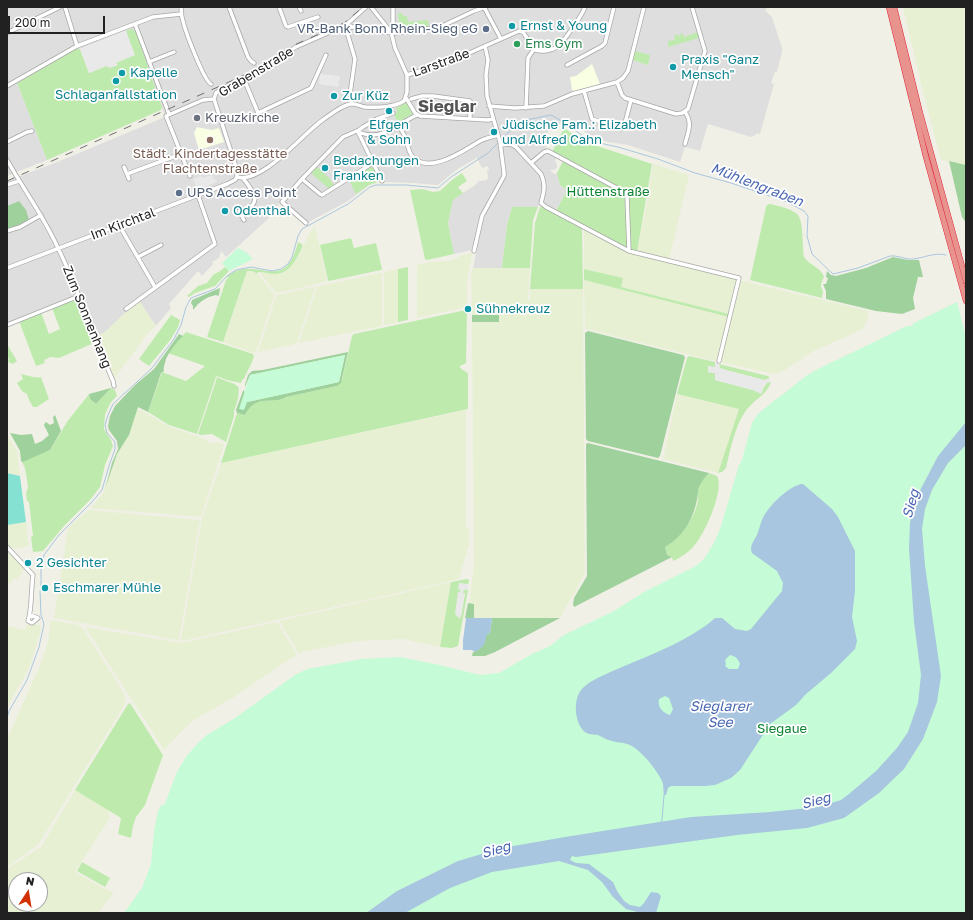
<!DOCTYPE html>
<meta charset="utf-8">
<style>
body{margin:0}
#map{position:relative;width:973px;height:920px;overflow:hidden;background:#f1f0e7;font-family:"Golos Text",sans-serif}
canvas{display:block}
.frame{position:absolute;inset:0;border:8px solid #212121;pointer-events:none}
.north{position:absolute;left:8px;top:872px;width:40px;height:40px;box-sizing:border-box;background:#fff;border:1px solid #a6a6a6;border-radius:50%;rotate:12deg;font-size:11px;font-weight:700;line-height:16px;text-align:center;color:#212121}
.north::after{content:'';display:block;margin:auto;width:14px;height:18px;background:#d23000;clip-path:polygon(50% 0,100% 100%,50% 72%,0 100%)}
.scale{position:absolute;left:8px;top:16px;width:97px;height:18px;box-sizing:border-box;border:2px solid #212121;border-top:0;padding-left:5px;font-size:12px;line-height:14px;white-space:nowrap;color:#212121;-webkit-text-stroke:3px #fff;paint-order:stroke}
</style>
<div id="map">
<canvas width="973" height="920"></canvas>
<div class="frame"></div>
<div class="north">N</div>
<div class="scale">200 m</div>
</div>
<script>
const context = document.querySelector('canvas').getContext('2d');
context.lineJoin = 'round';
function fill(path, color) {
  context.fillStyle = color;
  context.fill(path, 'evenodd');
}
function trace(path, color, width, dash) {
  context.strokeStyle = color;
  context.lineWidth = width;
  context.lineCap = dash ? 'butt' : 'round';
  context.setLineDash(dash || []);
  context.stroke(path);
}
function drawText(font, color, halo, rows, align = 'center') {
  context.font = font + ' "Golos Text",sans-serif';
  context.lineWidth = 3.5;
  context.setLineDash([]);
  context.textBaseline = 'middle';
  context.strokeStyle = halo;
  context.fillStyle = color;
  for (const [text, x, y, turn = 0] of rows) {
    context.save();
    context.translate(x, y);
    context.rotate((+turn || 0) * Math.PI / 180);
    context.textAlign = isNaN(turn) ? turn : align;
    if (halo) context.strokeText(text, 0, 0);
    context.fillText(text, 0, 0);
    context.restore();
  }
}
const residential = new Path2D(`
 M 7,7 L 769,7 L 765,10 L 772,17 L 782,48 L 782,52 L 777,72 L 775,72 L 771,83 L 774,84 L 760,134 L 757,133 L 754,136 L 751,137 L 708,124 L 700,151 L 685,147 L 680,162 L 628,145 L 608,142 L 594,138 L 589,135 L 567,119 L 541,137 L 549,152 L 557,157 L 555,161 L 557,164 L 557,167 L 556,169 L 550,170 L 554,174 L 557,173 L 560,185 L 567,190 L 556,211 L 547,206 L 544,202 L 539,204 L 538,207 L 512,207 L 507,225 L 502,268 L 473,268 L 477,249 L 454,254 L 448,223 L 453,199 L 474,186 L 479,181 L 487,180 L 488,177 L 487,171 L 489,170 L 488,166 L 482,168 L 477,158 L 456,170 L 438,185 L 413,183 L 383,182 L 381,181 L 369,185 L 348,201 L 307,223 L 282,200 L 267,220 L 226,257 L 221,251 L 219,258 L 212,262 L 213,264 L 202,276 L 198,271 L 169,304 L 171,308 L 156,326 L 139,301 L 104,333 L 96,336 L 79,294 L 7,323 L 7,181 L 55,163 L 165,117 L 162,107 L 136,32 L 130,29 L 80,49 L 75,49 L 17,83 L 47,160 L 7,176 Z`);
const education = new Path2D(`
 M 592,64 L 600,84 L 574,92 L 572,90 L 570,77 L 576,76 Z
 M 197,127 L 212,130 L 219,128 L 224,142 L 199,150 L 194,133 Z`);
const farmland = new Path2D(`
 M 903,7 L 966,7 L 966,165 L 941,160 L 921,84 Z
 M 653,164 L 689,175 L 669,260 L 637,252 L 646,207 Z
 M 315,226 L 327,280 L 325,282 L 277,293 L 275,292 L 259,272 L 274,274 L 280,273 L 297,259 L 308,236 Z
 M 585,229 L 627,251 L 736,279 L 737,280 L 729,314 L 621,287 L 623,278 L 584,269 L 584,230 Z
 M 471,253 L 472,254 L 467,283 L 467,306 L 466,307 L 417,318 L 417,265 L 429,262 L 449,261 L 457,258 L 459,256 Z
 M 473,268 L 530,268 L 528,300 L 530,300 L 530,289 L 583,289 L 585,573 L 560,618 L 474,619 L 474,604 L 469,603 L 474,566 L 472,322 L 499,322 L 499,315 L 472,315 L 471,273 Z
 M 398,269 L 398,322 L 386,325 L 384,324 L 384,273 L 385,272 Z
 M 247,271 L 252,271 L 258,274 L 274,294 L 274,297 L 256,352 L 254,353 L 223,342 Z
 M 380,273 L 382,274 L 382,324 L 381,326 L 300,343 L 299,342 L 317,287 L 319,286 Z
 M 584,280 L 729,317 L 718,360 L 715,361 L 586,329 L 585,326 Z
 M 742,281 L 869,311 L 867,320 L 863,329 L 814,351 L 780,373 L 773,374 L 720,362 L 739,282 Z
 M 314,287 L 315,288 L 297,343 L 295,344 L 258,352 L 276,296 L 278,295 Z
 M 139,301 L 156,326 L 149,332 L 114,379 L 96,336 L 104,333 L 127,311 L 126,310 Z
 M 677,394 L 739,409 L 718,473 L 663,459 Z
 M 137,408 L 168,426 L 202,438 L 210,443 L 214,444 L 216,442 L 224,444 L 224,445 L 201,517 L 91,508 L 104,492 L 117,454 L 129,435 Z
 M 466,410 L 466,529 L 469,529 L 469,544 L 459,579 L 182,641 L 181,639 L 202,518 L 221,463 Z
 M 7,434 L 17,451 L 20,476 L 7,473 Z
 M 89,510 L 200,520 L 179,639 L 177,640 L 54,618 L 68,528 Z
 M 26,522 L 29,546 L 11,549 L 7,545 L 7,525 Z
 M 7,549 L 25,568 L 17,580 L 14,578 L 7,588 Z
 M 451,582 L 440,647 L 404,639 L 358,641 L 306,651 L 299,654 L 279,621 Z
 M 51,620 L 79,625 L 83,629 L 124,693 L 125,699 L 125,704 L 38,845 L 7,867 L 7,739 L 41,663 L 48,641 Z
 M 277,622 L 297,655 L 291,658 L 234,697 L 194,720 L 183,730 L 164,750 L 85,627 L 181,643 Z
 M 28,624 L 40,625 L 41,629 L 30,666 L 7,708 L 7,626 L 24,630 Z
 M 75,790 L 106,805 L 110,818 L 75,872 L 105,889 L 114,893 L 98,913 L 7,913 L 7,869 L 41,847 ZM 16,880 L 40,880 L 40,904 L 16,904 Z`);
const grass = new Path2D(`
 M 398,13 L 402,13 L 403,16 L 407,16 L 408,22 L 428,20 L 429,26 L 397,29 L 396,26 L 399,25 Z
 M 130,29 L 132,29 L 136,32 L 162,107 L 161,110 L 47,160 L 17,83 L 75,49 L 80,49 L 89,73 L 134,55 L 126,31 Z
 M 682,32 L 684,37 L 698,32 L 699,38 L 668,47 L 668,41 L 674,40 L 675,34 L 680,36 Z
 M 635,51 L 650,55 L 648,65 L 632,60 Z
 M 406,102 L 413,114 L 398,122 L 394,115 L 397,112 L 396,108 Z
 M 564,128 L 585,142 L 652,164 L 637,252 L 625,248 L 556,211 L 567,190 L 560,185 L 557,173 L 564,159 L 552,152 Z
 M 317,167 L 329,178 L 334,185 L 329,189 L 311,173 Z
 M 370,167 L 375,168 L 381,181 L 369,185 L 356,194 L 349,180 Z
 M 462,173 L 467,181 L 458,187 L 463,193 L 453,200 L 448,223 L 454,254 L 427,260 L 425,259 L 410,190 L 422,189 L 433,192 L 440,191 L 452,180 Z
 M 770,204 C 778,206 790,208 797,214 C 804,220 802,247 804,257 C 809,265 822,268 824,277 C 822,282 819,286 823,291 L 822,298 L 750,280 L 766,207 L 767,205 Z
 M 544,206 L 580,226 L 582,229 L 583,289 L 530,289 L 535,223 L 540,207 Z
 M 512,207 L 538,207 L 533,220 L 530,268 L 502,268 L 507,225 Z
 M 351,238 L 354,248 L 376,243 L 382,269 L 381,270 L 329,281 L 328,280 L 320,245 Z
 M 298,242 L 303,245 C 298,257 290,274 275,274 C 270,274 264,272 259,272 L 257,273 L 258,274 L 252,271 L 247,271 L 223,342 L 207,337 L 226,280 L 228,278 L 227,276 C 258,253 284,297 298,242 Z
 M 225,267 L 229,271 L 215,286 L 195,293 L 189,297 L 187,296 L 198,286 L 207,283 L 213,275 L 220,271 Z
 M 408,267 L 408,320 L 398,322 L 398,269 Z
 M 584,269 L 623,278 L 621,287 L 729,314 L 729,317 L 584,280 Z
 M 77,298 L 79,299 L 96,340 L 94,343 L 59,358 L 51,357 L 44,360 L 45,363 L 36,366 L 19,321 L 41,312 L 49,334 L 60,329 L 52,308 Z
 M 466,310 L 467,311 L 466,363 L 460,366 L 460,368 L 468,373 L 468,409 L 221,463 L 237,413 L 245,415 C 247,411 250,407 253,405 C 263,397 275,404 286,397 L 337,386 L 342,380 L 352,336 L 354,334 Z
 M 171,315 L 180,320 L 178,327 L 171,339 L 149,366 L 139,359 Z
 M 186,332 L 253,354 L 254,356 C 252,364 247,371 244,379 L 242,380 L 241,383 L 227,380 L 214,375 C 221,381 234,381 239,388 C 238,392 239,394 238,398 C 237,405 233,410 234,416 L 226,442 L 212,434 L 201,435 L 198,434 L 217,378 L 216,377 L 197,434 L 169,425 L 148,412 L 162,372 L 186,381 L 205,366 L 168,353 L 172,347 Z
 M 7,344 L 17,361 L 13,364 L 8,362 L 9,358 L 7,357 Z
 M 689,356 L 715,362 L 715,367 L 708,372 L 715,373 L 715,380 L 753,390 L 761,393 L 767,382 L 771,382 C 767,395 752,401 745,412 C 735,426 730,451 726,468 L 722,472 L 718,473 L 739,409 L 677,394 L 687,358 Z
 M 719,364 L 768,376 L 770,378 L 764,380 L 722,369 L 720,368 Z
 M 21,374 C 27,375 35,379 41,377 L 49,399 L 37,407 L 33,407 L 29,400 L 27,394 L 22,391 L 17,383 L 23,379 Z
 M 111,388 L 115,390 L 117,396 L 111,402 L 105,414 L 104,429 L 111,440 L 113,446 L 105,465 L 100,487 L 90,500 L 64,526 L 43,551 L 33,552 L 31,537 L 33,536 L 29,502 L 27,501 L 26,493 L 28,487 L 25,468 L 22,462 L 50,450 L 67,422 L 89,394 L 90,399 L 96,404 Z
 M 709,473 L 717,476 C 725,490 704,535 694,546 C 688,553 681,557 673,561 L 672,557 L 667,555 L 665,547 C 680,539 699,513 698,495 C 698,494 697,493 698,492 C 698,485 705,478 709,473 Z
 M 467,579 L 469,580 L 468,585 L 459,583 L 461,590 L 460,592 L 458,592 L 461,618 L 465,593 L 463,593 L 463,591 L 466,589 L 468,590 L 458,646 L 452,648 L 440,647 L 451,582 Z
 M 130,703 L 163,755 L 145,805 L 136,817 L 133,826 L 131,838 L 118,834 L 121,818 L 75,790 L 128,704 Z
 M 82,862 L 110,878 L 105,887 L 77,871 Z`);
const forest = new Path2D(`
 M 949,161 L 966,165 L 966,223 L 962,217 Z
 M 19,201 L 26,210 L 29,220 L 7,230 L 7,206 Z
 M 893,257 L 908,260 L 919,260 L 923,277 L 918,277 L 913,298 L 915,309 L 902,314 L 876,311 L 826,299 L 826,291 L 823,284 L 826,284 L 828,278 L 826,277 L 827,271 L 831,275 L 836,276 L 866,268 Z
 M 220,288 L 219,295 L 218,296 L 216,295 C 206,297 199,302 193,310 L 193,306 L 191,303 L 192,300 Z
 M 472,315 L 499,315 L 499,322 L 472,322 Z
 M 588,331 L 683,355 L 685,357 L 660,456 L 658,458 L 588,441 L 586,439 L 585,333 Z
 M 179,334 L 183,336 C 175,344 171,349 166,359 C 165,364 163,367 164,371 L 161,373 L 148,412 L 138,407 L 129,435 L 117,454 L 105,489 L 112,463 L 118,449 L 117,441 L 109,430 L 108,426 L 110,416 L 115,406 L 135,385 L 154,369 Z
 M 348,352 L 341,383 L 337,386 L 286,397 C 275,404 263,397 253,405 C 250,407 247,411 245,415 L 237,413 L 236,410 L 243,391 L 244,390 L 247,402 L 339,382 L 345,355 L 250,375 L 245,387 L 245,385 L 248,375 L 252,371 L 263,370 Z
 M 111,388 L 96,404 L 90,399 L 89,394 Z
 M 55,415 L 61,431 L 50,450 L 23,462 L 21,461 L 20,451 L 10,433 L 21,435 L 32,434 L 35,444 L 42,441 L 49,435 L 44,425 L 45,423 L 46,422 L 50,425 L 54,423 L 53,417 Z
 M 588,443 L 709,473 C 705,478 698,485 698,492 C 696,514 685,536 665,547 L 667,555 L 672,557 L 574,607 L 573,604 L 574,598 L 587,576 L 586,444 Z
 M 468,603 L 474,604 L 474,619 L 465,618 Z
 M 492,618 L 560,618 L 495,652 L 485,656 L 472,656 L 473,652 L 474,652 L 487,634 L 490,633 Z`);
const park = new Path2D(`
 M 238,248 L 246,252 L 253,259 L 229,271 L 222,263 Z
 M 957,302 L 966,338 L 966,913 L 124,913 L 142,888 L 151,864 L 154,831 L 158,811 L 162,804 L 164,806 L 177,772 L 186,757 L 198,743 L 207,735 L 235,718 L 295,675 L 307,669 L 362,659 L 400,657 L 435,664 L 480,675 L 499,673 L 532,654 L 550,646 L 564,635 L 614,611 L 644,592 L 696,566 L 704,559 L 715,541 L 721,526 L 739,465 L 742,460 L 752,423 L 758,414 L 776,399 L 780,397 L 782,395 L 806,376 L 818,369 L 907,326 L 913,326 L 912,324 Z
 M 345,355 L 339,382 L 247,402 L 244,410 L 239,409 L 250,375 Z`);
const pitch = new Path2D(`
 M 7,473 L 20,476 L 26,522 L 7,525 Z`);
const parking = new Path2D(`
 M 126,31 L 135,55 L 116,63 L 118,65 L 110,68 L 106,66 L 89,73 L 80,49 Z
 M 320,74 L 340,76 L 338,87 L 319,84 Z
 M 421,99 L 424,99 L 425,101 L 436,101 L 434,113 L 418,112 L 419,110 L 416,109 L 417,101 L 421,101 Z
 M 212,175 L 214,180 L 216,179 L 217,182 L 201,188 L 199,187 L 199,188 L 197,189 L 193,179 L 201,176 L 202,178 Z
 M 715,362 L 719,364 L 720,368 L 722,369 L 764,380 L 770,379 L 771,382 L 764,384 L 761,394 L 753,390 L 715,380 L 715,373 L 708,372 L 708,366 L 715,367 Z
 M 459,583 L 468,584 L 468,590 L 466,589 L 463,591 L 463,593 L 465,593 L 460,619 L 455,614 L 458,592 L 460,592 L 461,590 L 458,589 Z`);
const water = new Path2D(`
 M 966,422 L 966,445 L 948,463 L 932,490 L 925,509 L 922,529 L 925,566 L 941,676 L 937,702 L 923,739 L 904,769 L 879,793 L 844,818 L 807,828 L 737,835 L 576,857 L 572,856 L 570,860 L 576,863 L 589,864 L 613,882 L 617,891 L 624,901 L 630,905 L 640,907 L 644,903 L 651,892 L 658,893 L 661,896 L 656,913 L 641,913 L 626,909 L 613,897 L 602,882 L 588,870 L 559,861 L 492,872 L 450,888 L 405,913 L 366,913 L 397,891 L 458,861 L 502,848 L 565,837 L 691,817 L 770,812 L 818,807 L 841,800 L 849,794 L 876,771 L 897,748 L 908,732 L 918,703 L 921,675 L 914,622 L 909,548 L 910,523 L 914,502 L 938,456 Z
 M 801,484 L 803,484 L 832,509 L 838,517 L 855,551 L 855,591 L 852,617 L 857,641 L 855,649 L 831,673 L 806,694 L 796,705 L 770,724 L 740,770 L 731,778 L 715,785 L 705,786 L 671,786 L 668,788 L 666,795 L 664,795 C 663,791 664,785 662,781 C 657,770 639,747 627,744 C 622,742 617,743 612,741 C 607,740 603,737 598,735 C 592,734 586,735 582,729 C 574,718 573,696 584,687 C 592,679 611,672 622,667 C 651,655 692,639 715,618 L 722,618 L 735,629 L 747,631 L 751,629 L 782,591 L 783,583 L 777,571 L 752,553 C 749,546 754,541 757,535 C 759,530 760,525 762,520 C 768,506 787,488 801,484 ZM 730,655 C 736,656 738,659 740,664 L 738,669 L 729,669 L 725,666 L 726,664 L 725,660 ZM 665,696 L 669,698 L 673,709 L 670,715 C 663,713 657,707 659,699 Z
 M 466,618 L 492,618 L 490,633 L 487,634 L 484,645 L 476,652 L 471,650 L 463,650 L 463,640 Z`);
const stream = new Path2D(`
 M 501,139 L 518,124 L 526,120 L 551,115 L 565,123 L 587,139 L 604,144 L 618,147 L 658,159 L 695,173 L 731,183 L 787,202 L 804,211 L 808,216 L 807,236 L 812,254 L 833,274 L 858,268 L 890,256 C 898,255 906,260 913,259 C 924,258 934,252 946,255
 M 41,586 L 41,565 L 44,555 L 59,535 L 91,503 L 102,490 L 109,466 L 115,449 L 115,442 L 107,433 L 105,425 L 108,415 L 113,404 L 152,368 L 174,339 L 181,325 L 186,307 L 191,298 L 215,289 L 227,276 L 236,270 L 251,267 L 272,271 L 281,269 L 288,264 L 292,257 L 298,236 L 302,229 L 348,204 L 370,187 L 376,185 L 406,185 L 438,188 L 451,177 L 488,153 L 499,142
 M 7,718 L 9,711 L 27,680 L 39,647 L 44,624 L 41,615 L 40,591
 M 661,822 L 662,820 L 664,795`);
const minor = new Path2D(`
 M 65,7 L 77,46
 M 181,7 C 181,13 182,19 184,25 C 187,35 204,81 211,84
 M 229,7 L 248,57 L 251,61 L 254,63
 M 279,7 L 286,26 L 288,27 L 318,17
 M 299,7 L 301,11
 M 484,7 L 501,39
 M 135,24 L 169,114
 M 391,32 L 393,24 L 393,7
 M 7,33 L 60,7
 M 149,62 L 174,52
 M 567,65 L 602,46 L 605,43 L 614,7
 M 407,75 L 449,62 L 519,31 L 523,32 L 535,50 C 542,52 551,51 557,47 C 563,43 583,14 585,7
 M 244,79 L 261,120
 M 617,82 L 622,95 L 625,98 L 676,114 L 682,113 L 688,109 L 705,51 L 692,7
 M 7,86 L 77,46 L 153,17 L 181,14
 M 584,91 L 592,119 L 621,129 L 624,127 L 631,100
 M 406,98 L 415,113 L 420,116 L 488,120 L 493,119
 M 214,99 L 216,93 L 220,90 L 253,74 L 296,47 L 346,25 L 366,7
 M 214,99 L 237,170 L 237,177
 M 411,99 L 422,96 L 433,96 L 470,101 L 470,119
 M 352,104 L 350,94 L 355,59 L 347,32 L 348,28 C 357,24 372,31 383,32 C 387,33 391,32 395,33 L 440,27 L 474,11 L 486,7
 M 489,106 L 515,108 L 544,106 L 572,94 L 617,82 L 623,78 L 628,71 L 644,7
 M 526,108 L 528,58 L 534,49
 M 685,112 C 693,123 688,132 685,144
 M 258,113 L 311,88 L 326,55
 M 399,125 C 401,130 404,134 406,139 C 408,145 408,151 412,156 C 429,176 464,150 480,141 C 486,138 492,137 498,135
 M 359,130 L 358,132 C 383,142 396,124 417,115
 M 358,132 L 382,181
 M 7,142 L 27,132 L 32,131
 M 501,145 L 510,144 L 516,147 L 541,174 C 546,185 544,192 541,203 L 546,207 L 629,251 L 739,278 L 719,361
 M 7,160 C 24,190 44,217 58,248 C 79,291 94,337 113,381 L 114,386
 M 531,163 L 544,152 L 548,151 L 626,193 L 627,196 L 629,251
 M 124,167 L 129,179
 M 127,174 L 181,154
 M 190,176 L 166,116 L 203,100 L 214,99
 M 237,177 C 263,184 303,133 324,119 C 331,114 341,106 350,104 C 355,103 360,106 365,107 C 377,108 395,107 404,101 L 407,92 L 407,75 L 395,48 L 391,32 L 371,7
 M 302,179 L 320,194 L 322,195 L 373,163
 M 7,185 L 19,181
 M 239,211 L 244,220
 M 241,215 C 263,201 255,195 243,178
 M 306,223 L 282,202 L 302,179 L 343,137 L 359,130 L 363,127 L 377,119 L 393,113
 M 119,225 L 155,287
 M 7,231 L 20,227 L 41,215
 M 474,251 L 482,216 L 504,176 L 504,172 L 500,142 L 487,96 L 486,75 L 488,60 L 485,46
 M 138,257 L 161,245
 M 7,268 L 227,184 L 235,180 L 237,177
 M 126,309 L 215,244 L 198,195
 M 7,325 L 79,296
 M 7,547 L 33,575 C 31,588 32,610 28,621 L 32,623 L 38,618 L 30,615`);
const highway = new Path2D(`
 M 889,7 L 926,157 L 966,301
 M 894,7 L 920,113 L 966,281`);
const rail = new Path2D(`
 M 7,181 L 238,78 L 254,70 L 292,46 L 344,23 L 363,7`);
const markers = [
 [512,26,4,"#0f9aa8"],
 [486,29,4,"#5c6f8a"],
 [517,44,4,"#2e9e5b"],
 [673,67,4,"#0f9aa8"],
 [122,73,4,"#0f9aa8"],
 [116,81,4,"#0f9aa8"],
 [334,96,4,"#0f9aa8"],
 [389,111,4,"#0f9aa8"],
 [197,118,4,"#6b7280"],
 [494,132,4,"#0f9aa8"],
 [210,140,4,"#8d6e63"],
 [325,168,4,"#0f9aa8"],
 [179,193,4,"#5c6f8a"],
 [225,211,4,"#0f9aa8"],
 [468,309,4,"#0f9aa8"],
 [28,563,4,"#0f9aa8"],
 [45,588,4,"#0f9aa8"]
];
const cultureNames = [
 ["Ernst & Young",520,26],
 ["Praxis \"Ganz",681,60],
 ["Mensch\"",681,75],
 ["Kapelle",130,73],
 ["Schlaganfallstation",116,95,"center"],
 ["Zur Küz",342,96],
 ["Elfgen",389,125,"center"],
 ["& Sohn",389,140,"center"],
 ["Jüdische Fam.: Elizabeth",502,125],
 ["und Alfred Cahn",502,140],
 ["Bedachungen",333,161],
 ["Franken",333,176],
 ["Odenthal",233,211],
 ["Sühnekreuz",476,309],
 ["2 Gesichter",36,563],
 ["Eschmarer Mühle",53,588]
];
const serviceNames = [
 ["VR-Bank Bonn Rhein-Sieg eG",478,29],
 ["UPS Access Point",187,193,"left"]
];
const leisureNames = [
 ["Ems Gym",525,44]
];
const streetNames = [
 ["Larstraße",441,63,-20],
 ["Grabenstraße",256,72,-31],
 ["Im Kirchtal",123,224,-21],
 ["Zum Sonnenhang",87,317,68]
];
const worshipNames = [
 ["Kreuzkirche",205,118]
];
const educationNames = [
 ["Städt. Kindertagesstätte",210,154],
 ["Flachtenstraße",210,169]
];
const parkNames = [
 ["Hüttenstraße",608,192],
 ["Siegaue",782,729]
];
const waterNames = [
 ["Mühlengraben",757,185,21],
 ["Sieg",911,504,-74],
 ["Sieglarer",720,707],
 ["See",720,723],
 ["Sieg",816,801,-15],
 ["Sieg",496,850,-16]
];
const districtNames = [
 ["Sieglar",447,107]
];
fill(residential, '#dfdede');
fill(education, '#f9ffe3');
fill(farmland, '#e7f0d3');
fill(grass, '#beebad');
fill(forest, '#9fd19c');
fill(park, '#c5fbd6');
fill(pitch, '#85e1d2');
fill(parking, '#e9e9e9');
fill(water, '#a8c6df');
trace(stream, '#a8c6df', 1);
trace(minor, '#a8a8a8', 5);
trace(highway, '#de253b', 6);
trace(minor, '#fff', 3.5);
trace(highway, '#e9938f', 5);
trace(rail, '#6f6f6f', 1, [8, 8]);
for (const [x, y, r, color] of markers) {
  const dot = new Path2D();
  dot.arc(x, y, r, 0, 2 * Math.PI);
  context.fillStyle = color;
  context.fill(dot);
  trace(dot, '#fff', 1.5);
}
drawText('13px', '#0d838f', '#fff', cultureNames, 'left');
drawText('13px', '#4e5e75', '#fff', serviceNames, 'right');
drawText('13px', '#27864d', '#fff', leisureNames, 'left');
drawText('13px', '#212121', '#fff', streetNames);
drawText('13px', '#5b616d', '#fff', worshipNames, 'left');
drawText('13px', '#785e54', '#fff', educationNames);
drawText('13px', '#0a8430', '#fff', parkNames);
drawText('italic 14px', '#4a67b3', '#fff', waterNames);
drawText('bold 17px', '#545454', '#fff', districtNames);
</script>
